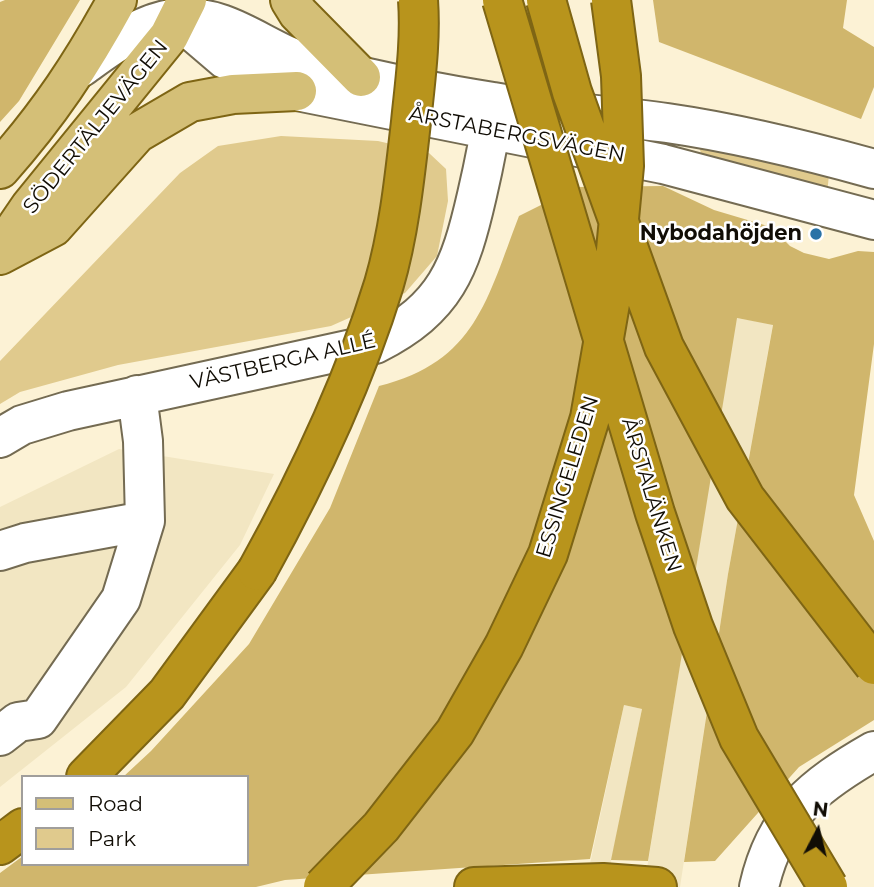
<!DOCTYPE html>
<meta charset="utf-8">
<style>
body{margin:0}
#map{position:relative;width:874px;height:887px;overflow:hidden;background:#fcf2d5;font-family:Montserrat,sans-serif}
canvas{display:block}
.legend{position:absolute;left:21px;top:775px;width:228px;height:91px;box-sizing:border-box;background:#fff;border:2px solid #a09e9b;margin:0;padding:9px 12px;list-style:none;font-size:21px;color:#110d05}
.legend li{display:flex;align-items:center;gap:14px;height:35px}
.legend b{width:35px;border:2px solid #a09e9b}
.north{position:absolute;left:783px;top:796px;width:70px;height:70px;-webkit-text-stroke:5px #fff;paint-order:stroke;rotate:7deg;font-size:19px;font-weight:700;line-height:28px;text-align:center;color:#110d05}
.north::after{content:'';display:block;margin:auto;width:24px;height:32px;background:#110d05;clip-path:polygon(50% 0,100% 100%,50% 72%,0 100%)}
</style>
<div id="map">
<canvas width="874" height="887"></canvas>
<ul class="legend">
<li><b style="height:9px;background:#d4bf77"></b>Road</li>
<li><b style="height:19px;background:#e0ca8d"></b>Park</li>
</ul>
<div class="north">N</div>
</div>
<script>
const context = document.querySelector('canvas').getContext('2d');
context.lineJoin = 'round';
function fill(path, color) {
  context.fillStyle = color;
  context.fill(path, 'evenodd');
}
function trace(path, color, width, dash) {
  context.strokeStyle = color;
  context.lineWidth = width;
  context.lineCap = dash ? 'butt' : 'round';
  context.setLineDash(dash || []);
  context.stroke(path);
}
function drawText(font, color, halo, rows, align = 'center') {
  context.font = font + ' Montserrat,sans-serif';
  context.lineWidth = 5;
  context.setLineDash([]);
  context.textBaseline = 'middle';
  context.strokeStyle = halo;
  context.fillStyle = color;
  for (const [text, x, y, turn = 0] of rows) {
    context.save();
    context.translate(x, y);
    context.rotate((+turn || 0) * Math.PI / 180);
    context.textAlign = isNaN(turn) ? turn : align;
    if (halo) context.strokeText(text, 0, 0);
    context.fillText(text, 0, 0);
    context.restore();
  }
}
const built = new Path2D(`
 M 736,318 L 773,324 L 728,574 L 680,887 L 644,887 Z
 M 119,449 L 274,474 L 240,545 L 126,687 L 0,787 L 0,507 Z
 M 624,705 L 642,709 L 606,887 L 585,887 Z`);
const green = new Path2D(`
 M 281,136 L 378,141 L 429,153 L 446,169 L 448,201 L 437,256 L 405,293 L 331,326 L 118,365 L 20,392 L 0,404 L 0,361 L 180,173 L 218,146 Z
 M 699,147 L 829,174 L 827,195 L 799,187 L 761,169 L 701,153 Z`);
const forest = new Path2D(`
 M 5,0 L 80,0 L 19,101 L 0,122 L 0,2 Z
 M 653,0 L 847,0 L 843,28 L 874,47 L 874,87 L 861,119 L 659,42 Z
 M 663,186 L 714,210 L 771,227 L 790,246 L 804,253 L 829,259 L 858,251 L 874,252 L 874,344 L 854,495 L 874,541 L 874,720 L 799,767 L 715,861 L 684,862 L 728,574 L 773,325 L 737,318 L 648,861 L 611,860 L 642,709 L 624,705 L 590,859 L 285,880 L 256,887 L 0,887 L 0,873 L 23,856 L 23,864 L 247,864 L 247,777 L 123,777 L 151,751 L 249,644 L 330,508 L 379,386 C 476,362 487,299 519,216 L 577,187 Z`);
const minor = new Path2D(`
 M 177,18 L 225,59 L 297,91 L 663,164 L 874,220
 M 80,68 C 108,48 142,21 178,18 C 231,14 267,54 316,66 C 374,80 433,93 493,102 C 550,112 609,115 667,123 C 736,133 806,150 874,169
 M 0,438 L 22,425 L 68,411 L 375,344 C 446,308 460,269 477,195 C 484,165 490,135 494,105
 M 0,551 L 25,543 L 145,521
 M 0,736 L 18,722 L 38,719 L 121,599 L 145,521 L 143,441 L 137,395
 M 759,887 C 775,816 813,786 874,751`);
const major = new Path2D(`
 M 290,0 L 298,13 L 361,77
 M 0,169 C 49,114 82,64 117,0
 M 0,251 L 30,207 L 169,36 L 187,0
 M 0,255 L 53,227 L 137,133 L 190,102 L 233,94 L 297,91`);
const highway = new Path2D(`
 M 86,777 L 167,694 L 257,571
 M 0,845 L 23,828
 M 474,887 L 603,883 L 657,887`);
const highwayBridge = new Path2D(`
 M 502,0 L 655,513 L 693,626 L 739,738 L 828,887
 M 546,0 L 572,92 L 664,347 L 745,498 L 874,665
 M 257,571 C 308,479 353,385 384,284 C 399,233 405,175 411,122 C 415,82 421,41 418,0
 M 323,887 L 381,827 L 455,732 L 504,646 L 548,554 L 590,418 L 612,292 L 624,166 L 621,76 L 611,0`);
const markers = [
 [816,234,7,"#2972a6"]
];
const streetNames = [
 ["SÖDERTÄLJEVÄGEN",96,127,-51],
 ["ÅRSTABERGSVÄGEN",517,135,11],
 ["VÄSTBERGA ALLÉ",283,362,-13],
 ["ESSINGELEDEN",568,477,-73],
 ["ÅRSTALÄNKEN",651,495,73]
];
const poiNames = [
 ["Nybodahöjden",802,234]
];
fill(built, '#f2e6c2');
fill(green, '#e0ca8d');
fill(forest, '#d0b66c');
trace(minor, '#746b52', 42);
trace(major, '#7e6514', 42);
trace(highway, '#7e6514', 42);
trace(minor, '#fff', 38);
trace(major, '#d4bf77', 38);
trace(highway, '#b8941c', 38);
trace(highwayBridge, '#7e6514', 42, []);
trace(highwayBridge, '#b8941c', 38);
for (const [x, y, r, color] of markers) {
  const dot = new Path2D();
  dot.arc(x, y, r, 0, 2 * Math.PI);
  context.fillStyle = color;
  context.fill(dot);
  trace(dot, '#fff', 2.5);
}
drawText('21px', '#110d05', '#fff', streetNames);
drawText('bold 21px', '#110d05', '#fff', poiNames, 'right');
</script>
